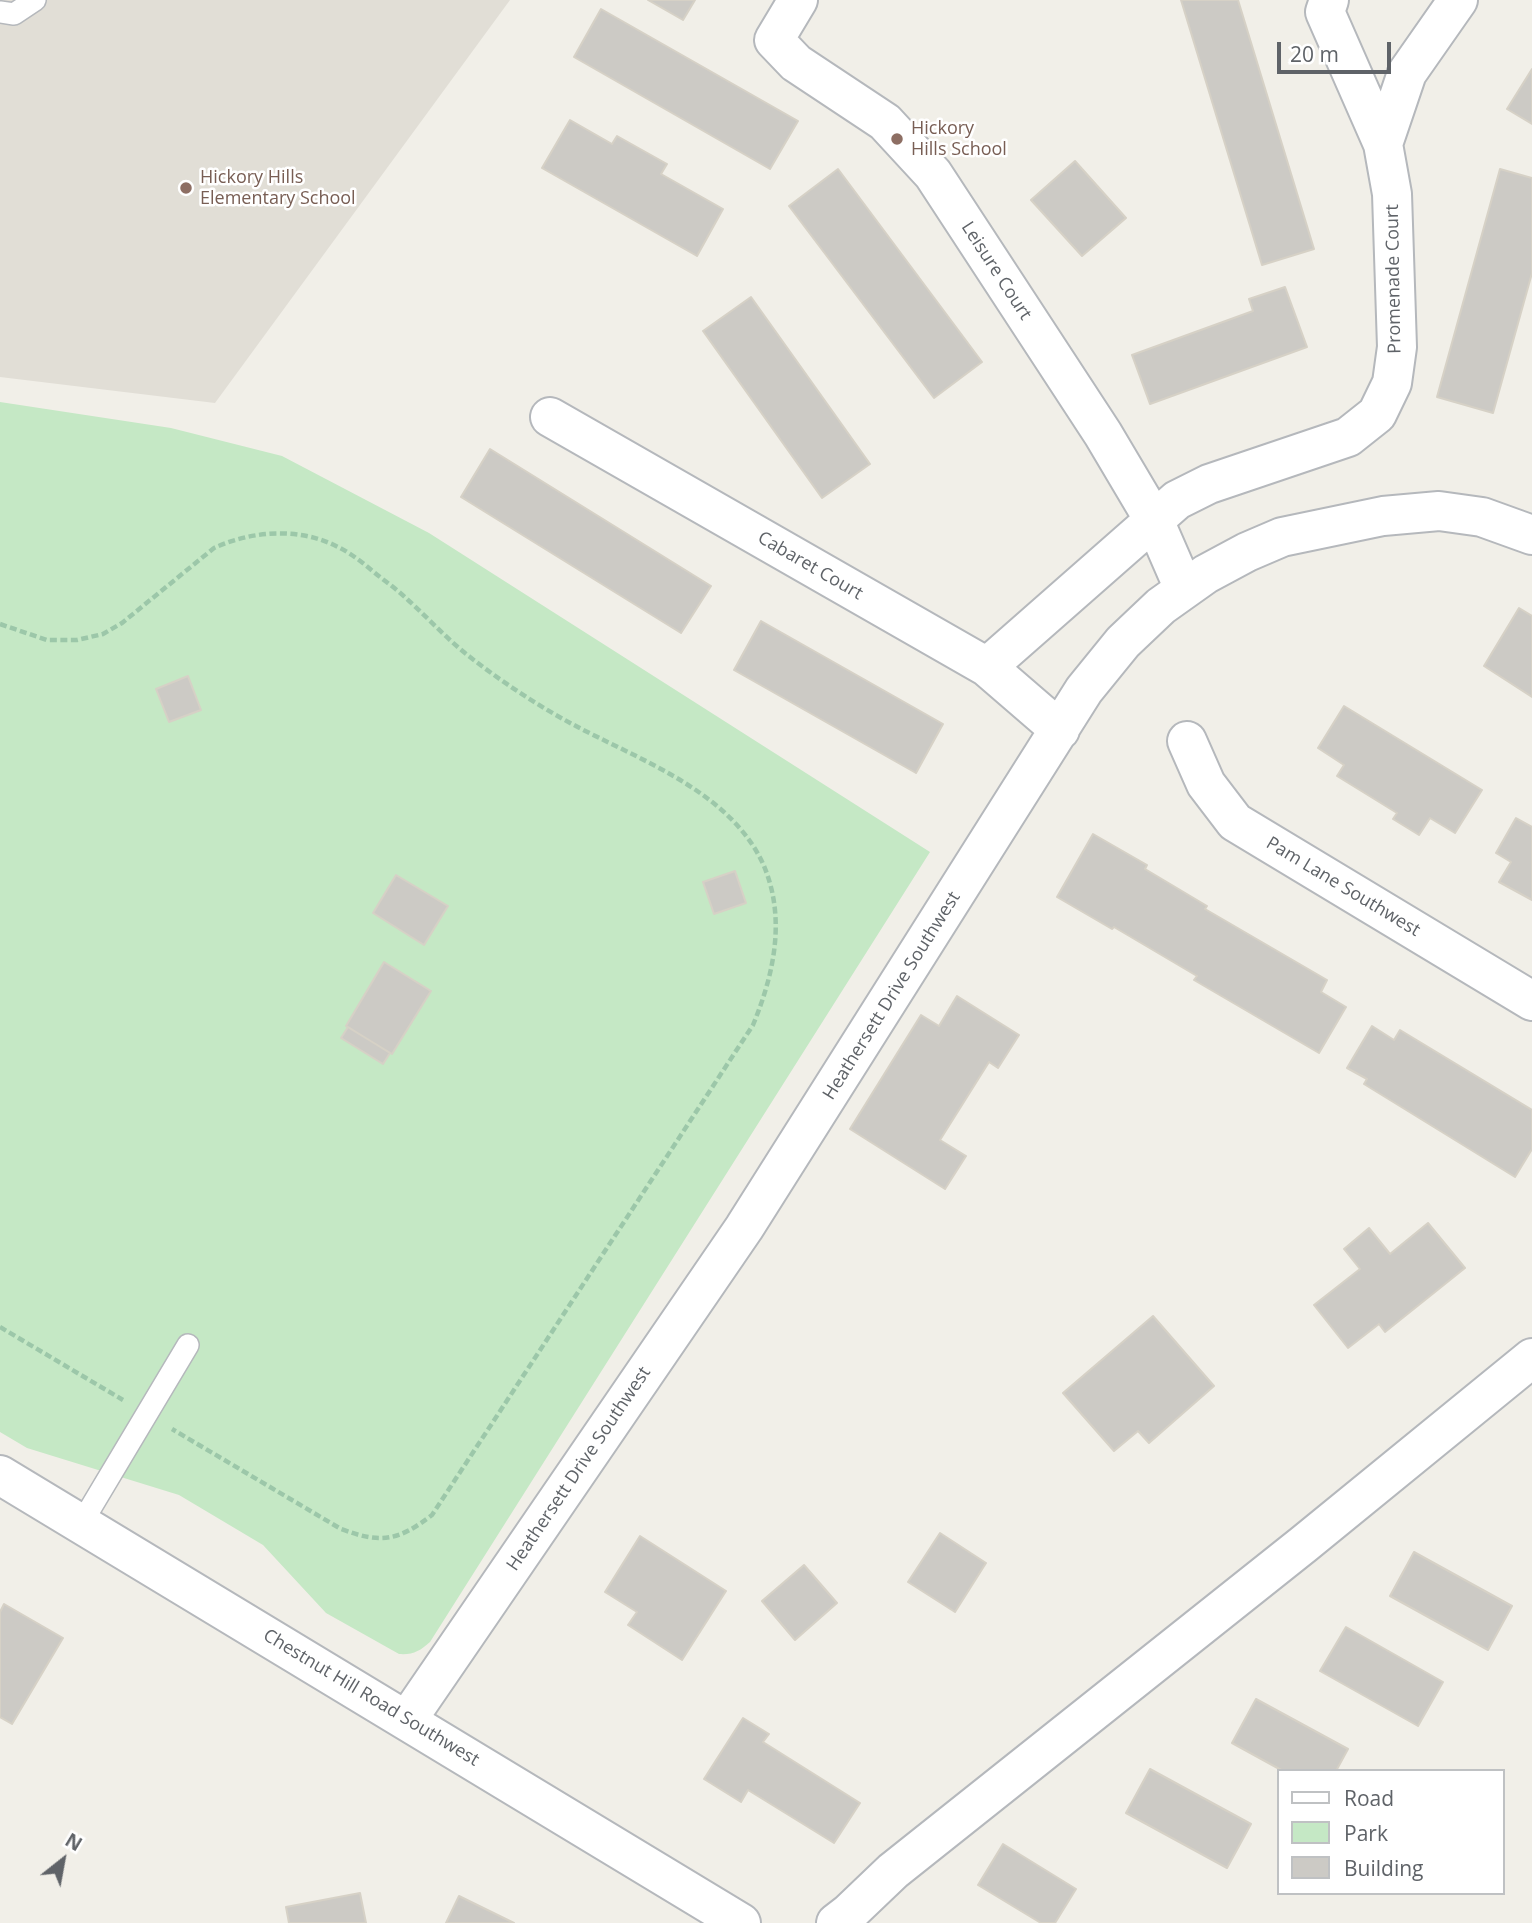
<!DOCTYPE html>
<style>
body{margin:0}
#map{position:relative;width:1532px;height:1923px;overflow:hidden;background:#f1efe8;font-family:"Open Sans",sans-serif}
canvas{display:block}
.legend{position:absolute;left:1277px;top:1769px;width:228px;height:126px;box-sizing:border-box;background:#fff;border:2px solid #bfc1c3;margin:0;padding:9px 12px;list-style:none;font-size:21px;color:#5f6368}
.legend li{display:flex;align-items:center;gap:14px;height:35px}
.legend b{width:35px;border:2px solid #bfc1c3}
.north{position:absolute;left:28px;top:1825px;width:70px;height:70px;-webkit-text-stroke:5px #fff;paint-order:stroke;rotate:31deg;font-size:19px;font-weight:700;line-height:28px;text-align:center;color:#5f6368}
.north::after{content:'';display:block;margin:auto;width:24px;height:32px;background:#5f6368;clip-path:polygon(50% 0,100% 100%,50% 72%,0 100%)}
.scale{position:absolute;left:1277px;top:42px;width:114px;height:32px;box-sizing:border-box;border:4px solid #5f6368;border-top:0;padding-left:9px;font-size:21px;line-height:24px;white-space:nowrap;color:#5f6368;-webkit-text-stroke:5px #fff;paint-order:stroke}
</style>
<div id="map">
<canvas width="1532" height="1923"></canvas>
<ul class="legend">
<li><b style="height:9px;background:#fff"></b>Road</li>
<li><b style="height:19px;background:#c5e8c5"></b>Park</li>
<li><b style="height:19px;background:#cccac5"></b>Building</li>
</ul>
<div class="north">N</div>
<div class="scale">20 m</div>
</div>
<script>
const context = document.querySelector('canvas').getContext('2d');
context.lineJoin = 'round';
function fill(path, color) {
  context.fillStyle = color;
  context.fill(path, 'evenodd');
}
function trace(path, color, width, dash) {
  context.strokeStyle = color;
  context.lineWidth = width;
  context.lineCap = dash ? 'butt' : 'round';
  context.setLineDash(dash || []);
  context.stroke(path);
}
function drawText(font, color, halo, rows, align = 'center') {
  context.font = font + ' "Open Sans",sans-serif';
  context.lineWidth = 5;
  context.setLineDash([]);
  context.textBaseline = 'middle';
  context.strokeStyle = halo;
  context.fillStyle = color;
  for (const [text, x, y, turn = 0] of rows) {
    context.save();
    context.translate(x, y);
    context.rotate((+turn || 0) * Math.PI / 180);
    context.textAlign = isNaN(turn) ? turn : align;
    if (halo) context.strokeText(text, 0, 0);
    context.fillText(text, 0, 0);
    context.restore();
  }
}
const education = new Path2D(`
 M 0,0 L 510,0 L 215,403 L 0,377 Z`);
const green = new Path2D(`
 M 0,402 L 171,428 L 282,456 L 429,533 L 930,852 L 430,1642 C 420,1651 413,1655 399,1654 L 326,1613 L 263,1545 L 179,1495 L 27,1448 L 0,1432 Z`);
const building = new Path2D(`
 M 648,0 L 695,0 L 683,20 Z
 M 1181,0 L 1238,0 L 1314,249 L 1262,265 Z
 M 601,9 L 798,121 L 770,169 L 574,57 Z
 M 1532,69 L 1532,124 L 1507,109 Z
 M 570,120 L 612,144 L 617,136 L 667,164 L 661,174 L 723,209 L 697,256 L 542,168 Z
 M 1075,161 L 1126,218 L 1082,256 L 1031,200 Z
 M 838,169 L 982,362 L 934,398 L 789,206 Z
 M 1500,169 L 1532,178 L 1532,273 L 1493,413 L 1437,397 Z
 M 1285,287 L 1307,347 L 1150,404 L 1132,355 L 1253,311 L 1249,299 Z
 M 751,297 L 870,464 L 822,498 L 703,331 Z
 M 490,449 L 711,586 L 681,633 L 461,497 Z
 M 1519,608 L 1532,616 L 1532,697 L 1484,666 Z
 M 761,621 L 943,724 L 916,773 L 734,670 Z
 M 188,676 L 201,710 L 169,722 L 156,689 Z
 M 1344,706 L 1482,790 L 1455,833 L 1430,818 L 1419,835 L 1393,819 L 1397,813 L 1337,776 L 1344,765 L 1318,748 Z
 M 1516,818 L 1532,827 L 1532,900 L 1499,882 L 1511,862 L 1496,853 Z
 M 1093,834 L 1147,865 L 1145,869 L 1207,906 L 1205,909 L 1327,980 L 1321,992 L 1346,1007 L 1319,1053 L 1194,980 L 1197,976 L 1114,927 L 1112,929 L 1057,897 Z
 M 735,871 L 746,903 L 714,914 L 703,882 Z
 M 396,875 L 448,906 L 424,945 L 373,913 Z
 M 384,962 L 431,991 L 392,1054 L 346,1026 Z
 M 957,996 L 1019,1035 L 998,1068 L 989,1062 L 940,1140 L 966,1156 L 945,1189 L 850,1129 L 921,1015 L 939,1026 Z
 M 1372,1026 L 1394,1040 L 1400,1030 L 1532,1110 L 1532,1149 L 1515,1177 L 1364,1084 L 1367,1079 L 1347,1068 Z
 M 348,1027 L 390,1053 L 383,1064 L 341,1038 Z
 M 1428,1223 L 1465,1268 L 1385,1332 L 1379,1324 L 1348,1348 L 1314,1305 L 1360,1269 L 1344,1249 L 1369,1228 L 1390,1254 Z
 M 1153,1316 L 1214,1386 L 1149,1443 L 1138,1431 L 1114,1451 L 1063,1393 Z
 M 940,1533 L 986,1563 L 955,1612 L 908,1582 Z
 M 640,1536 L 726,1591 L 682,1660 L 628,1625 L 637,1612 L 605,1592 Z
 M 1414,1552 L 1512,1606 L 1488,1650 L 1390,1596 Z
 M 804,1565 L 837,1603 L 795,1640 L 762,1601 Z
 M 4,1604 L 63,1638 L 12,1724 L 0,1717 L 0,1612 Z
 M 1346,1627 L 1443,1682 L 1418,1726 L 1320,1671 Z
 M 1256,1699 L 1348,1749 L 1336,1771 L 1283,1771 L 1232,1743 Z
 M 743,1718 L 769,1734 L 763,1742 L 860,1803 L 834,1843 L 748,1790 L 741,1802 L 704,1779 Z
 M 1150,1769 L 1251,1824 L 1227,1868 L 1126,1813 Z
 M 1003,1844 L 1076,1889 L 1055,1923 L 1041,1923 L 978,1885 Z
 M 360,1893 L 366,1923 L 289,1923 L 286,1907 Z
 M 459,1896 L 514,1923 L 446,1923 Z`);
const path = new Path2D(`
 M 0,624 L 47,640 L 77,640 L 103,634 L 122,623 L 214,548 C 251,531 298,527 336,546 C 351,553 363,563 375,573 C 386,582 398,590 408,600 C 429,619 448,640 470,657 C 502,682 537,705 572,724 C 639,760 731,791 764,866 C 786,919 774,974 753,1025 L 432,1515 C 398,1541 381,1544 341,1529 L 172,1429
 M 0,1327 L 123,1400`);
const lane = new Path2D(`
 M 0,12 L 14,14 L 35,0
 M 81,1524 L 188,1345`);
const street = new Path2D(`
 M 798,0 L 774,40 L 796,63 L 885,122 L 933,174 L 1103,434 L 1154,520 L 1184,589
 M 1383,144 L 1407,73 L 1458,0
 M 550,417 L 987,667 L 1060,730
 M 987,667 L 1177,500 L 1209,484 L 1348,437 L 1377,414 L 1392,383 L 1397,347 L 1392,194 L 1383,144 L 1325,12 L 1329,0
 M 1187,741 L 1206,784 L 1235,822 L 1532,1001
 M 0,1475 L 741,1923
 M 407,1720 L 744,1228 L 1084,690 L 1123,642 L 1161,606 L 1206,574 L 1247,552 L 1282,537 L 1383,516 L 1439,511 L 1482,517 L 1532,535
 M 836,1923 L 849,1913 L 893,1871 L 1304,1544 L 1532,1358`);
const markers = [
 [897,139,7,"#8d6e63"],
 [186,188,7,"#8d6e63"]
];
const educationNames = [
 ["Hickory",911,129],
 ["Hills School",911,150],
 ["Hickory Hills",200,178],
 ["Elementary School",200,199]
];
const streetNames = [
 ["Leisure Court",996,271,57],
 ["Promenade Court",1394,279,-91],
 ["Cabaret Court",810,566,30],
 ["Pam Lane Southwest",1343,887,31],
 ["Heathersett Drive Southwest",892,996,-58],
 ["Heathersett Drive Southwest",579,1469,-56],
 ["Chestnut Hill Road Southwest",371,1698,31]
];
fill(education, '#e1ded6');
fill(green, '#c5e8c5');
fill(building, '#cccac5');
trace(building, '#d6d1c6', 2);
trace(lane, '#b5b8bc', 24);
trace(street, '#b5b8bc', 42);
trace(path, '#9cc7a9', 4.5, [7, 3.5]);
trace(lane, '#fff', 21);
trace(street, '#fff', 38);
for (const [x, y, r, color] of markers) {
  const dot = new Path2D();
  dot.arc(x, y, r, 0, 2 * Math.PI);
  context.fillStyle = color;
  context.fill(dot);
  trace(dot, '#fff', 2.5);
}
drawText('18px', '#785e54', '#fff', educationNames, 'left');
drawText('18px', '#5f6368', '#fff', streetNames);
</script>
